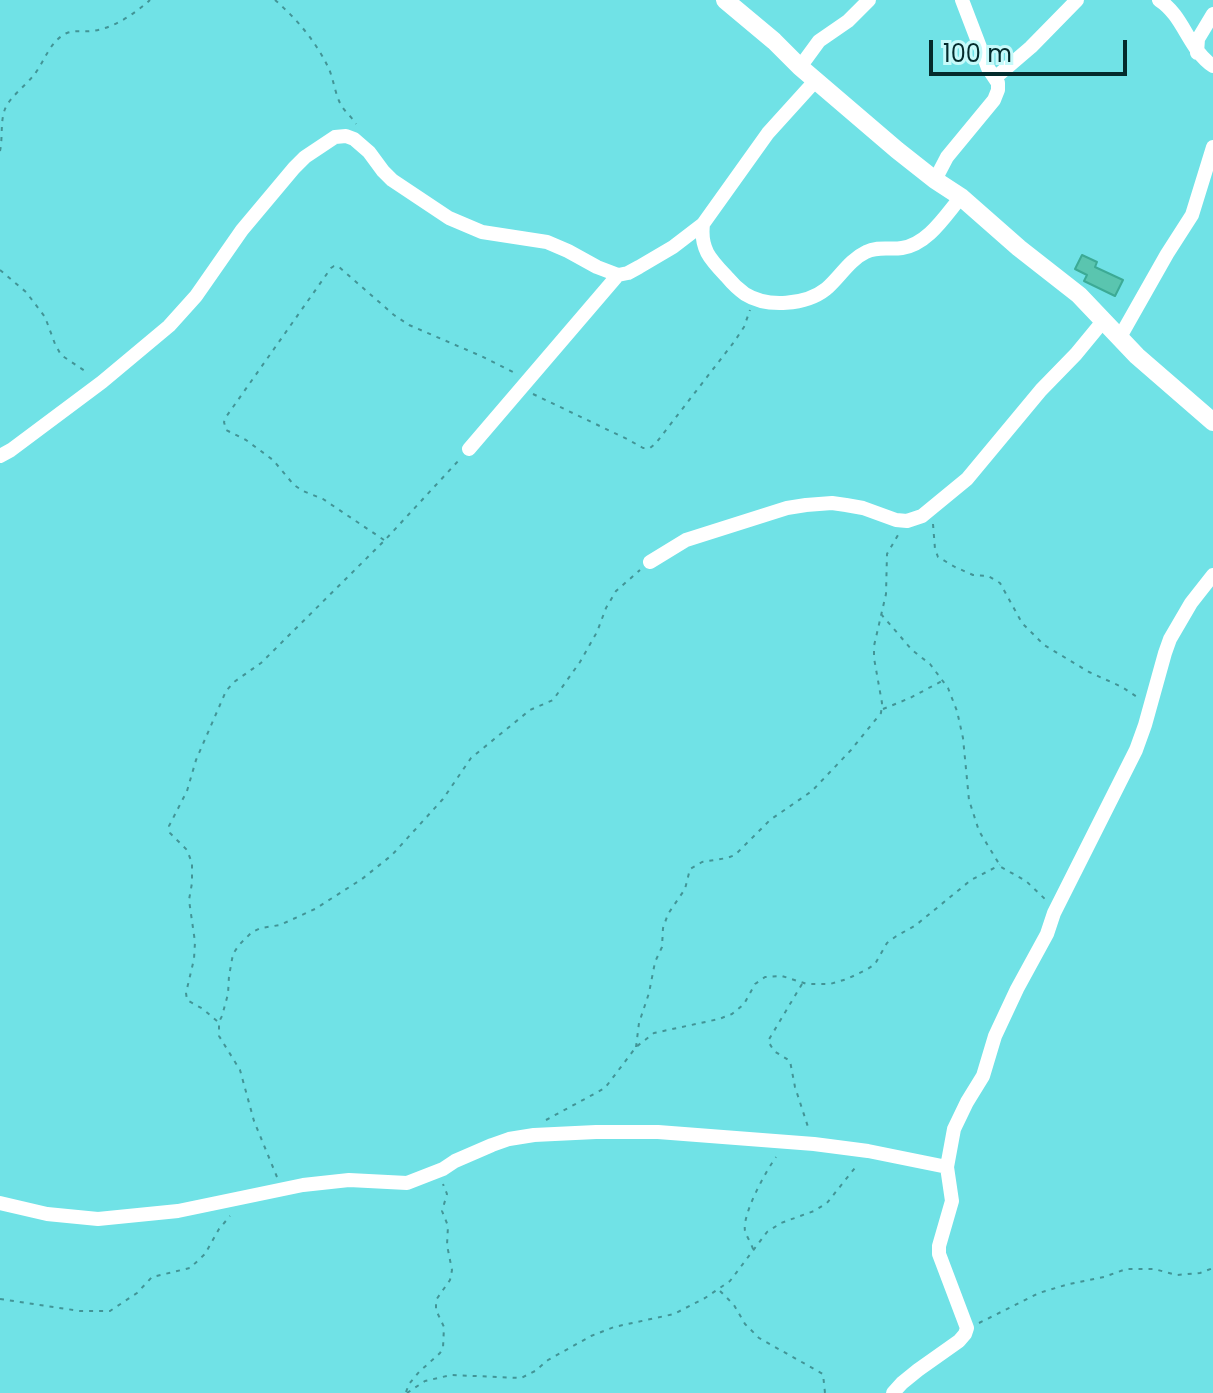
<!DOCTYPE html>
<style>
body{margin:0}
#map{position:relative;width:1213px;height:1393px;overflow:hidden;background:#70e2e6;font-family:Poppins,sans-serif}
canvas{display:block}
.scale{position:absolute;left:929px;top:40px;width:198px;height:36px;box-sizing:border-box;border:4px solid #042b2c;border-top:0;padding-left:10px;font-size:24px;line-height:28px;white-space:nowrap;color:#042b2c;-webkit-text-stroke:6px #c6fafa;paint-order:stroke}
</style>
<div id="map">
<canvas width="1213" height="1393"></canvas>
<div class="scale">100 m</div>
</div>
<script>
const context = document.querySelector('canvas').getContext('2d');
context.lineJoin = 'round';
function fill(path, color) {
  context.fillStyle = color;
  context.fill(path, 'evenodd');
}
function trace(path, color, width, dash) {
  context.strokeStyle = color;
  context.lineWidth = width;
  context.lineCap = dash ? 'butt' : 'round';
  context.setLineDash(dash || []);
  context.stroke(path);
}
const building = new Path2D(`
 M 1082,255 L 1097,262 L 1095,267 L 1123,280 L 1115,296 L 1084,281 L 1087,275 L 1075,269 Z`);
const path = new Path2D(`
 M 275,0 C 297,19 317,43 329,69 C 334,81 335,94 341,105 C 345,112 352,117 356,124
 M 0,151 C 3,137 0,122 5,109 C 10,97 25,86 33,76 C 45,62 49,41 67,33 C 75,30 83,32 91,31 C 113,29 134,14 150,0
 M 0,270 L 26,292 L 45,317 L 55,344 L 61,355 L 88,373
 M 533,394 L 629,440 L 643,448 L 650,448 L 656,443 L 734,342 L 744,327 L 750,310
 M 933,524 L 935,549 L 938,557 L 955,567 L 973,575 L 988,576 L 1000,583 L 1022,623 L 1044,645 L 1089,672 L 1122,687 L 1137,697
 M 384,540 L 323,499 L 303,491 L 294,485 L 273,460 L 246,440 L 226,430 L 224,422 L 226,417 L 331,268 L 334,266 L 339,267 L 394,315 L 409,325 L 481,356 L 517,374
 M 881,614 L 912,650 L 930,664 L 948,688 L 957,711 L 963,738 L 969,800 L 979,831 L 1001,867 L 1026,881 L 1046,900
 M 883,709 L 910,698 L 942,681
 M 802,984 L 768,1041 L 774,1051 L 790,1061 L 795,1087 L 809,1130
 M 217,1021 L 203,1009 L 187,1000 L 186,993 L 194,959 L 195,942 L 189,900 L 192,883 L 192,863 L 187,850 L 170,833 L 169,826 L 187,791 L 196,760 L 226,691 L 234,682 L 261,663 L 385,540 L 460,459
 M 636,1047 L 639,1023 L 649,993 L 655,962 L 662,947 L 663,928 L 668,914 L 685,889 L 690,869 L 702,862 L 727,858 L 735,855 L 770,820 L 812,791 L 851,750 L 881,713 L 882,703 L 874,658 L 874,646 L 886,594 L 887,554 L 898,535
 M 546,1120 L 605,1088 L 636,1047 L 654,1033 L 719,1019 L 732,1014 L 744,1004 L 755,984 L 765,977 L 782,976 L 807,984 L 830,984 L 847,979 L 866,970 L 875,964 L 887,943 L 895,937 L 916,925 L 971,880 L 1000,865
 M 277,1177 L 254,1121 L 240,1070 L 219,1036 L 219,1022 L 222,1016 L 228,994 L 229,976 L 233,954 L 239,945 L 252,932 L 261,928 L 280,925 L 315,909 L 362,879 L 392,855 L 443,799 L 471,758 L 530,710 L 553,700 L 580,662 L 597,632 L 606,608 L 616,591 L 640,570
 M 753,1249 C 751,1243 747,1237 745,1231 C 742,1214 766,1171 776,1157
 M 720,1291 L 734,1305 L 745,1324 L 759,1338 L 823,1374 L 825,1393
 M 0,1299 L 80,1311 L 110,1311 L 137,1293 L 152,1277 L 190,1268 L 205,1254 L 219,1229 L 230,1216
 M 979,1323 L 1039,1293 L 1069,1284 L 1104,1277 L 1126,1269 L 1154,1269 L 1177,1275 L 1200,1273 L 1213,1268
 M 406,1392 L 409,1384 L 419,1372 L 440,1353 L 443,1348 L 444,1327 L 436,1310 L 436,1300 L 450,1280 L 452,1270 L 447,1245 L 448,1226 L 442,1211 L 447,1194 L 443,1184
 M 407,1393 L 425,1381 L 451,1375 L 521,1378 L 535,1371 L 548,1360 L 591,1336 L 614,1327 L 674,1314 L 705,1298 L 730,1281 L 767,1232 L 781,1223 L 814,1211 L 827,1203 L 858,1164`);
const minor = new Path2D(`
 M 1159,0 C 1184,16 1188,49 1213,66
 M 1197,53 L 1198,39 L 1213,14
 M 800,67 L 819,41 L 848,21 L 869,0
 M 996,77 L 1031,47 L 1077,0
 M 935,180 L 947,157 L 994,100 L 998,90 L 998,83 L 988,68 L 962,0
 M 703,224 C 700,249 710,259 727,277 C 732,283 738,289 745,294 C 767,308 806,305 826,289 C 840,277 849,260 866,252 C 878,246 890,250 902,248 C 928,244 945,216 961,197
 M 1120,337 L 1167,254 L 1192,215 L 1213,147
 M 469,449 L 618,275
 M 0,456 L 11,450 L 102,382 L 169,326 L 196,296 L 242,230 L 294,168 L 305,157 L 335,137 L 346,136 L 354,139 L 369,152 L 383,171 L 392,180 L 449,218 L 482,232 L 547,242 L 568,251 L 597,267 L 618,275 L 628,273 L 639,267 L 673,247 L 703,224 L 768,133 L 816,80
 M 650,562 L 686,540 L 787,508 L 806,505 L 832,503 L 846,505 L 863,508 L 896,520 L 907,521 L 922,516 L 967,479 L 1041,390 L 1076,354 L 1104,320
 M 0,1203 L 47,1214 L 98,1219 L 178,1211 L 303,1185 L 349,1180 L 407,1183 L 443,1169 L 455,1161 L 492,1145 L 509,1139 L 534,1135 L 596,1132 L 658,1132 L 814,1144 L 868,1151 L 947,1167
 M 893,1393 L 902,1383 L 918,1370 L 959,1341 L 965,1334 L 967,1328 L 939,1254 L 939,1246 L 952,1201 L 947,1167 L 954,1129 L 967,1102 L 983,1076 L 995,1036 L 1017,989 L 1047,934 L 1054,913 L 1136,750 L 1145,725 L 1165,653 L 1170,639 L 1191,603 L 1213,575`);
const tertiary = new Path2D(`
 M 725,0 L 774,41 L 800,67 L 897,150 L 935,180 L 961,197 L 1019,248 L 1079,295 L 1137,356 L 1213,422`);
fill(building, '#5ac5af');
trace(building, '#3caa95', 2);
trace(path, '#429496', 2, [4, 6]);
trace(minor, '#fff', 14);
trace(tertiary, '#fff', 18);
</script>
